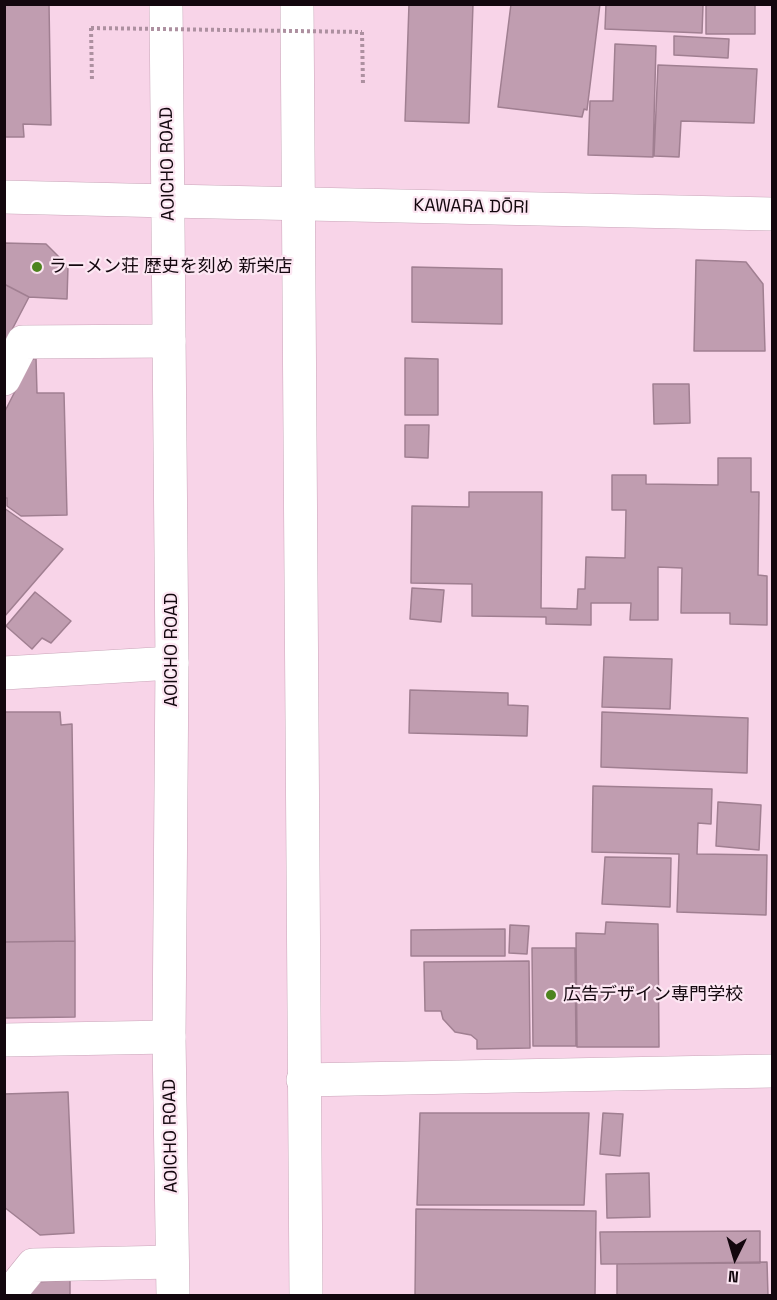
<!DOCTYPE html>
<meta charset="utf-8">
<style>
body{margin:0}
#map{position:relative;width:777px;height:1300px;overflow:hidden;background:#f8d4e8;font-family:"Space Grotesk",sans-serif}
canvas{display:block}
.frame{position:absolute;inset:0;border:6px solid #13070e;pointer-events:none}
.north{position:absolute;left:705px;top:1228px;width:60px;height:60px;-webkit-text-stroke:4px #fce6f2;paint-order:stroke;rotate:185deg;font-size:16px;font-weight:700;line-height:24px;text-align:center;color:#13070e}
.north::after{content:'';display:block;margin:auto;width:21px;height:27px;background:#13070e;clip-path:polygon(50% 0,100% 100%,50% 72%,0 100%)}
</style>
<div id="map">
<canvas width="777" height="1300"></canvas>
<div class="frame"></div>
<div class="north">N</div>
</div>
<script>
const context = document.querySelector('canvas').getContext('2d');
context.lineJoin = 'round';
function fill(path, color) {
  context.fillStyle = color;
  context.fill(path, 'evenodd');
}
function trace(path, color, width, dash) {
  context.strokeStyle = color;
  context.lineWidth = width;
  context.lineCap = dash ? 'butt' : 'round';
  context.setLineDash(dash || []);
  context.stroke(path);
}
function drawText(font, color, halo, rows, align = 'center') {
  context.font = font + ' "Space Grotesk","Noto Sans JP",sans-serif';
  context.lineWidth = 4.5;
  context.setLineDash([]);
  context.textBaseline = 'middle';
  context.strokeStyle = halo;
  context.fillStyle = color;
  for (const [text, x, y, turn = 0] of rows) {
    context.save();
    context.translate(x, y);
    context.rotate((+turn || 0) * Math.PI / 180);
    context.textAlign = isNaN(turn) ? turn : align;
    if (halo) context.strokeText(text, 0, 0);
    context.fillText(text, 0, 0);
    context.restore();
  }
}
const building = new Path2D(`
 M 4,4 L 49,4 L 51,125 L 23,124 L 24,137 L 4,137 Z
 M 409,4 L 473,4 L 469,123 L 405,121 Z
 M 511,4 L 600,4 L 587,110 L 584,109 L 582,117 L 498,107 Z
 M 606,4 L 703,5 L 702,33 L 605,29 Z
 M 706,4 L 755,4 L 755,34 L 706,34 Z
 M 674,36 L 729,39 L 728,58 L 674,55 Z
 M 615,44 L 656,46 L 653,157 L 588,155 L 590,101 L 613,101 Z
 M 658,65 L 757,69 L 754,123 L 681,121 L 679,157 L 654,156 Z
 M 4,243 L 46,244 L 68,266 L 67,299 L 29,297 L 4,284 Z
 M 696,260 L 746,262 L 763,284 L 765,351 L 694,351 Z
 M 412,267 L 502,269 L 502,324 L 412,322 Z
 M 4,284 L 29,297 L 4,345 Z
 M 36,358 L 37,393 L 64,393 L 67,515 L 21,516 L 7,506 L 7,498 L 4,498 L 4,413 L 31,360 Z
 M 405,358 L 438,359 L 438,415 L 405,415 Z
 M 653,384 L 689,384 L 690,423 L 654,424 Z
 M 405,425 L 429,425 L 428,458 L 405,457 Z
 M 718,458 L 751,458 L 751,492 L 759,492 L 758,575 L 767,576 L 767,625 L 730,624 L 730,613 L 681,613 L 682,568 L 658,567 L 658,620 L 630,620 L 631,603 L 591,603 L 591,625 L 546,624 L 546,617 L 472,616 L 472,584 L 411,583 L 412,506 L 469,507 L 469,492 L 542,492 L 541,608 L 577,609 L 578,589 L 585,589 L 586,557 L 625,558 L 626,510 L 612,510 L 612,475 L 646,475 L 646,484 L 718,485 Z
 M 4,508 L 63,549 L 4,617 Z
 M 412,588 L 444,590 L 441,622 L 410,619 Z
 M 35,592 L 71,621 L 51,643 L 42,638 L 32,649 L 6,626 Z
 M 604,657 L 672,659 L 670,709 L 602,707 Z
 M 410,690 L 508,693 L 508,705 L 528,706 L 527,736 L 409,733 Z
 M 4,712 L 60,712 L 61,725 L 72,724 L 75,941 L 4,942 Z
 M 602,712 L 748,718 L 747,773 L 601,767 Z
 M 593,786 L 712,789 L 711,824 L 698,823 L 697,854 L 767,855 L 766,915 L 677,912 L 679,854 L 592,852 Z
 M 718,802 L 761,805 L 759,850 L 716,846 Z
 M 605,857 L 671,858 L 670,907 L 602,904 Z
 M 606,922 L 658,924 L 659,1047 L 577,1047 L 576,933 L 605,934 Z
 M 510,925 L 529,926 L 527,954 L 509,953 Z
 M 505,929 L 505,956 L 411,956 L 411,930 Z
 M 75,941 L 75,1017 L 4,1018 L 4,942 Z
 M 532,948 L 575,948 L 576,1046 L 533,1046 Z
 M 529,961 L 530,1048 L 477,1049 L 477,1040 L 471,1035 L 455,1032 L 443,1019 L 441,1011 L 425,1011 L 424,962 Z
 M 68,1092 L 74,1233 L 40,1235 L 4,1207 L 4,1094 Z
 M 420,1113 L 589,1113 L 584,1205 L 417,1205 Z
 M 603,1113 L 623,1114 L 620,1156 L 600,1154 Z
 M 649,1173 L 650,1217 L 607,1218 L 606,1174 Z
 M 416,1209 L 596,1211 L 595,1296 L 415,1296 Z
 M 760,1231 L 760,1263 L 601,1264 L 600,1232 Z
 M 767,1262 L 768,1296 L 617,1296 L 617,1264 Z
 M 70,1280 L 70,1296 L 23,1296 L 35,1282 Z`);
const path = new Path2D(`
 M 91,28 L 92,81
 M 362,32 L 363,84`);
const minor = new Path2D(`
 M 169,201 L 772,214
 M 4,379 L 23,342 L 169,341
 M 4,673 L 172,663
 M 4,1040 L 169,1037
 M 303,1080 L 772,1071
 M 8,1296 L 33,1265 L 172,1262`);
const tertiary = new Path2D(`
 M 166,4 L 172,663 L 169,1037 L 173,1296
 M 297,4 L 306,1296
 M 4,197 L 169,201`);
const pathBridge = new Path2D(`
 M 91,28 L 362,32`);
const markers = [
 [37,267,6,"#4d841e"],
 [551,995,6,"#4d841e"]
];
const streetNames = [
 ["AOICHO ROAD",168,164,-91],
 ["KAWARA DŌRI",471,207,1],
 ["AOICHO ROAD",172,650,-90],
 ["AOICHO ROAD",171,1136,-91]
];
const poiNames = [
 ["ラーメン荘 歴史を刻め 新栄店",49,267],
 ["広告デザイン専門学校",563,995]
];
fill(building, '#c09db0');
trace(building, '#a07f91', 1.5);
trace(minor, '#c9a6b9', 34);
trace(tertiary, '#c9a6b9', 34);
trace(path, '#ad90a0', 4, [3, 3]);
trace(minor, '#fff', 33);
trace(tertiary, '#fff', 33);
trace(pathBridge, '#ad90a0', 4, [3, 3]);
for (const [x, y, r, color] of markers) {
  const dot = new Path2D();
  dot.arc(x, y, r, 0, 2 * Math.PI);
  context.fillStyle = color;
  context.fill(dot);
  trace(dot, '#fce6f2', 2);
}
drawText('18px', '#13070e', '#fce6f2', streetNames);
drawText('18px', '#13070e', '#fce6f2', poiNames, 'left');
</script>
